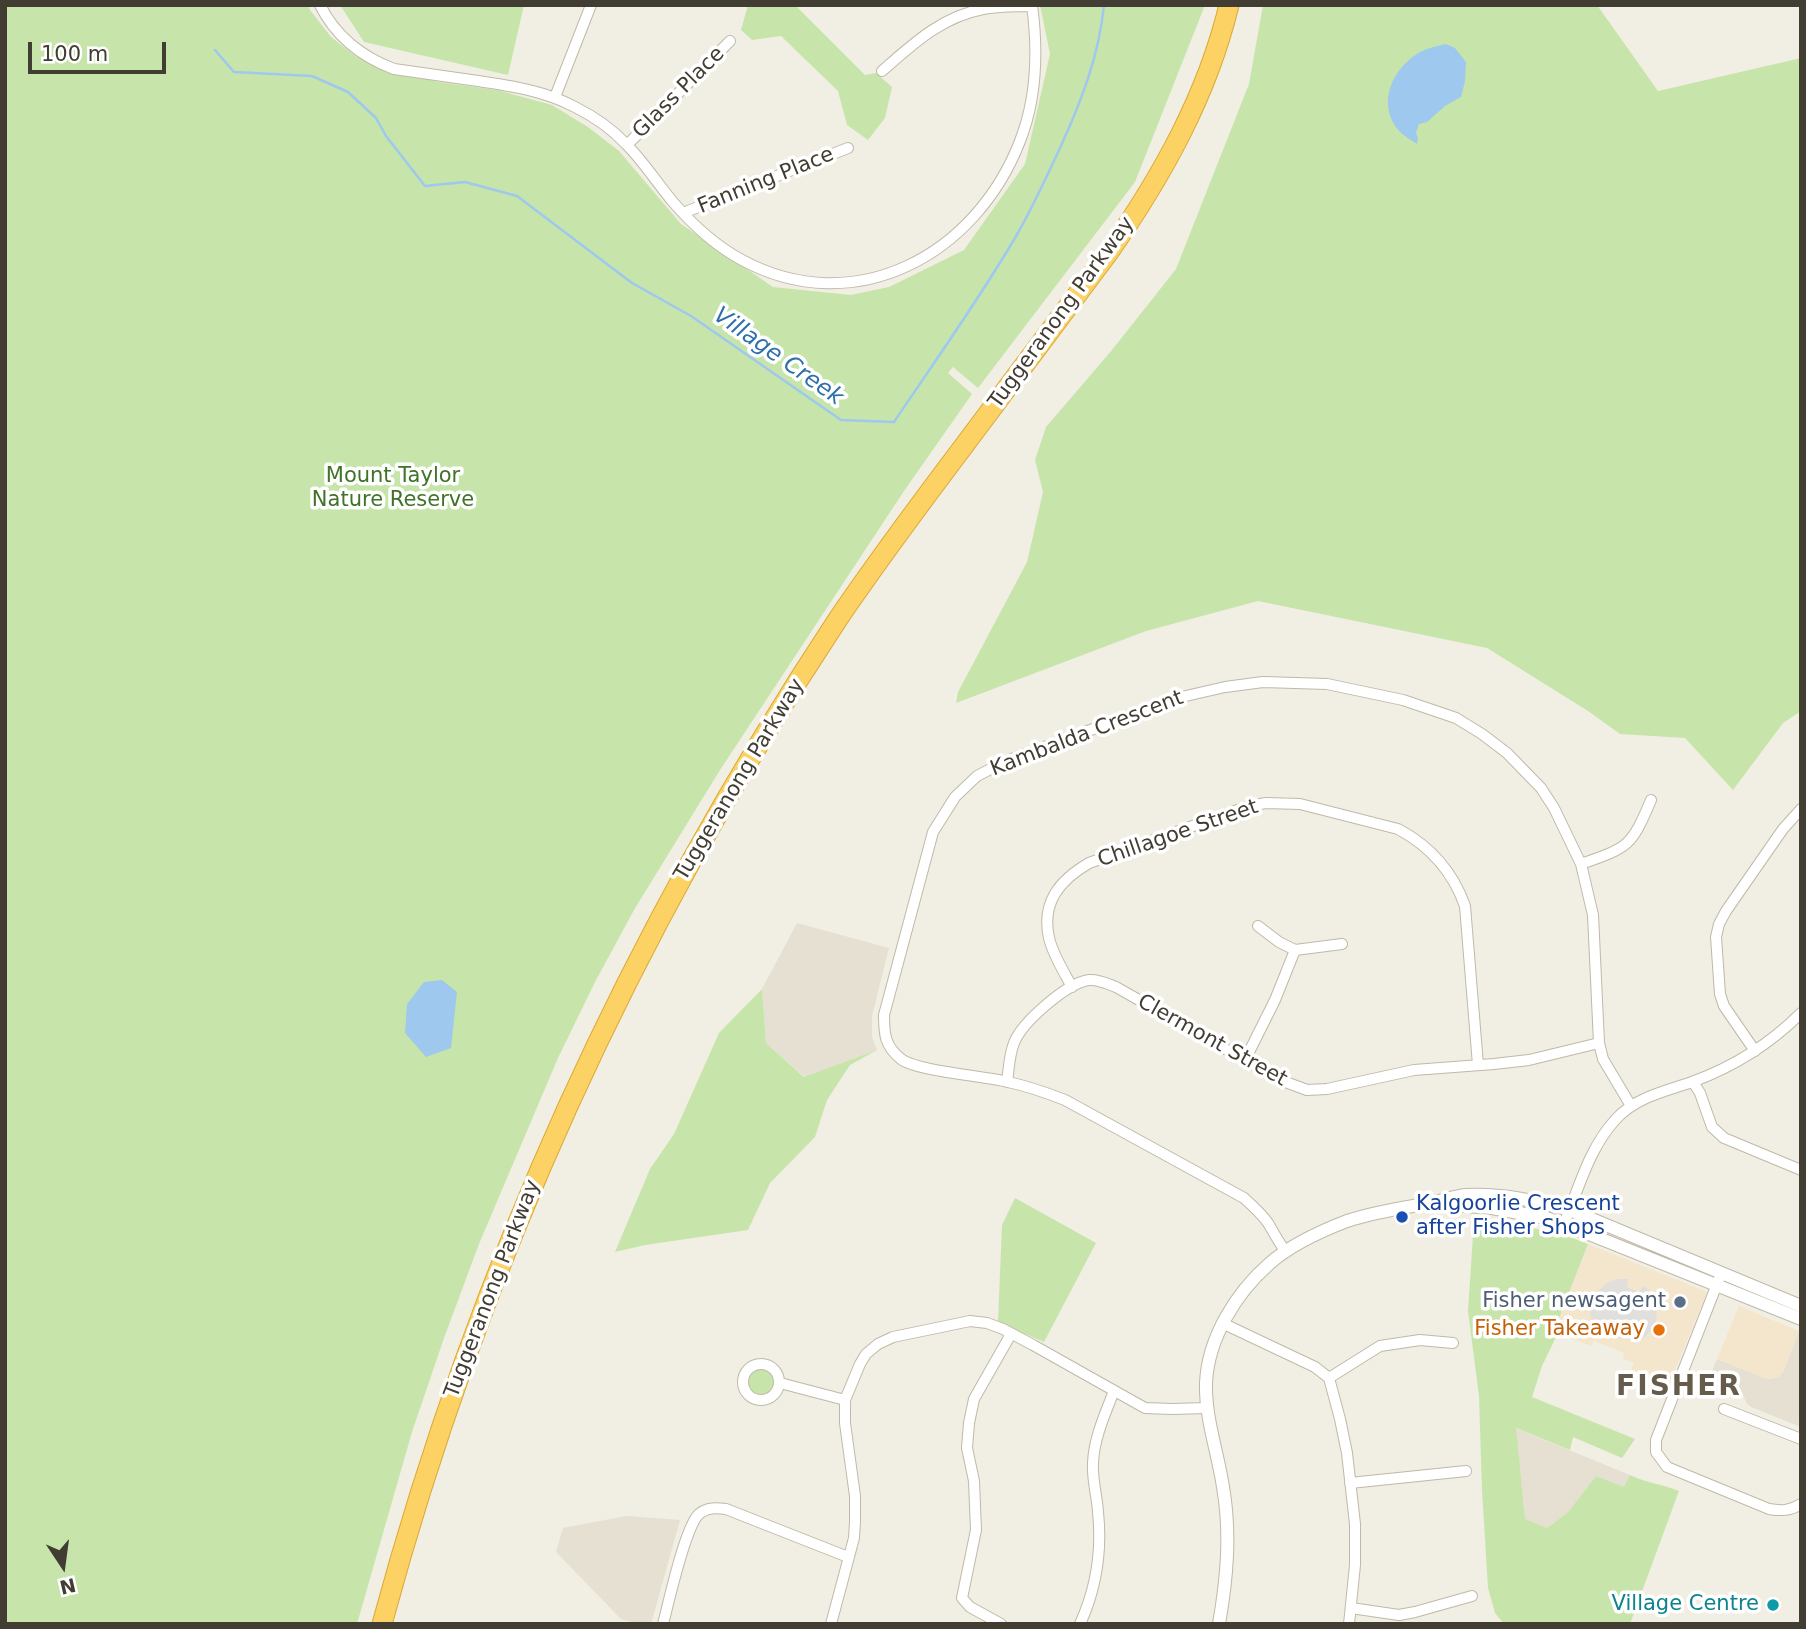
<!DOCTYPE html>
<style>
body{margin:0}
#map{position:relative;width:1806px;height:1629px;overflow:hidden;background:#f1eee3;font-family:"DejaVu Sans",sans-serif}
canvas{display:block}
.frame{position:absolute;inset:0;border:7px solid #423d33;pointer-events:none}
.north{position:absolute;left:28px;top:1531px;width:70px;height:70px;-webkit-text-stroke:5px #fff;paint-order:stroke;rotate:167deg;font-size:19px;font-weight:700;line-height:28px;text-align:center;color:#423d33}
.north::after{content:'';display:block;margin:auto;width:24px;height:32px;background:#423d33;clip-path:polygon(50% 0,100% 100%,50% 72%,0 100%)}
.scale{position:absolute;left:28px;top:42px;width:138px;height:32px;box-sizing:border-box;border:4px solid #423d33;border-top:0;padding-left:9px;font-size:21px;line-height:24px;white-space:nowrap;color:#423d33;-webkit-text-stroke:5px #fff;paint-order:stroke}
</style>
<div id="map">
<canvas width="1806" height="1629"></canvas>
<div class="frame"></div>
<div class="north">N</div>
<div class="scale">100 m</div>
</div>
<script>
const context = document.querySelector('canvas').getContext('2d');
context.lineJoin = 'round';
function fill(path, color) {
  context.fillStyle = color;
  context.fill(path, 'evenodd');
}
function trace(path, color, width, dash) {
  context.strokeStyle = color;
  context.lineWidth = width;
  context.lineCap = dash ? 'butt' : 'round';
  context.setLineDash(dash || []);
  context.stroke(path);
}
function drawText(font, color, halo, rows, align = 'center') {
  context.font = font + ' "DejaVu Sans",sans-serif';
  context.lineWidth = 7;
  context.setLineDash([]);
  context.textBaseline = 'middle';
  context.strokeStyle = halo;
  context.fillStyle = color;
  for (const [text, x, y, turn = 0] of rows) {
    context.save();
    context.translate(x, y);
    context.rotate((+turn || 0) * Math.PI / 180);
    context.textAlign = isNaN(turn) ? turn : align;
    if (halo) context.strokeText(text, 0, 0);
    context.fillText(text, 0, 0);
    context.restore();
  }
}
const residential = new Path2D(`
 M 797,923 L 889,948 L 872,1016 L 872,1037 L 877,1050 L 805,1077 L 766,1043 L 762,989 Z
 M 1799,1331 L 1801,1331 L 1801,1427 L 1751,1407 L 1747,1404 L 1743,1395 L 1736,1390 L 1727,1390 L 1719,1394 L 1705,1388 L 1717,1359 L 1768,1379 L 1778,1377 L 1783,1372 Z
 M 1515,1428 L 1630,1475 L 1625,1488 L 1596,1476 L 1568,1512 L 1547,1528 L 1525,1520 Z
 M 626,1516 L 680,1520 L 651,1624 L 638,1624 L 621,1619 L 556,1552 L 563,1528 Z`);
const commercial = new Path2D(`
 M 1588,1244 L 1707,1292 L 1668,1387 L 1629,1374 L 1634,1363 L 1623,1359 L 1624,1353 L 1594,1341 L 1591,1346 L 1558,1333 L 1556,1326 Z
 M 1739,1306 L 1799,1331 L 1783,1372 L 1778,1377 L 1768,1379 L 1717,1359 Z`);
const green = new Path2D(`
 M 5,5 L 308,5 L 310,10 L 331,37 L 357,57 L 395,72 L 439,82 L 497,90 L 552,105 L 588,127 L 619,151 L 681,224 L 773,287 L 851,295 L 889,287 L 964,250 L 1025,164 L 1050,54 L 1040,5 L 1205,5 L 1135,182 L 978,388 L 953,367 L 948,373 L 972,394 L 904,491 L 720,770 L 634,910 L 595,982 L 558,1058 L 479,1244 L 444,1338 L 412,1432 L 357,1624 L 5,1624 Z
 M 340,5 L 524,5 L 508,75 L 364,42 Z
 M 748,5 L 795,5 L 865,75 L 876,73 L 892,87 L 885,118 L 868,140 L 847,125 L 838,91 L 781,36 L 752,40 L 741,30 Z
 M 1263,5 L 1597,5 L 1658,91 L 1801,58 L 1801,711 L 1783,723 L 1733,790 L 1685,738 L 1620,734 L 1588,711 L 1487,648 L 1258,601 L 1146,631 L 956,703 L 958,692 L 1027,562 L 1043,492 L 1035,460 L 1046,427 L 1112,350 L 1176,269 L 1249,84 Z
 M 762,989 L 766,1043 L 804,1077 L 877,1050 L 850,1065 L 827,1100 L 815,1137 L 770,1183 L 748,1230 L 645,1245 L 615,1252 L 650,1169 L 674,1134 L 719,1033 Z
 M 1015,1198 L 1096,1243 L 1044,1342 L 998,1322 L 1002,1225 Z
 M 1474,1220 C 1513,1224 1551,1229 1588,1244 L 1556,1326 L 1558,1333 L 1542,1366 L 1532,1397 L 1635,1439 L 1622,1458 L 1573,1437 L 1570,1450 L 1516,1428 L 1525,1519 L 1547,1528 L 1568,1512 L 1596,1476 L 1624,1487 L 1630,1475 C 1646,1483 1663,1484 1679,1491 L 1630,1624 L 1504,1624 L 1495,1613 L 1488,1588 L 1482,1490 L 1479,1396 L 1468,1311 Z
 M747 1382a14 14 0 1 1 28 0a14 14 0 1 1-28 0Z`);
const parking = new Path2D(`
 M 1617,1279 L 1628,1279 L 1627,1287 L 1639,1292 L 1643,1286 L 1648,1289 L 1654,1298 L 1657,1309 L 1656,1321 L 1651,1331 L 1643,1339 L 1633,1344 L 1630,1339 L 1612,1338 L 1603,1331 L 1599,1325 L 1593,1327 L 1591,1320 L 1590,1309 L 1593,1299 L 1599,1290 L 1607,1283 Z`);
const water = new Path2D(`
 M 1446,44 L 1455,48 L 1466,62 L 1465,81 L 1461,97 L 1445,106 L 1427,122 L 1419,124 L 1416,133 L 1418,138 L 1417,144 C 1411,140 1404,136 1399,131 C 1376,104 1392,68 1420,52 C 1428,48 1437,46 1446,44 Z
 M 442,980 L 457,992 L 451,1048 L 426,1057 L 405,1033 L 407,1004 L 424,982 Z`);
const stream = new Path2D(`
 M 215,50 L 234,72 L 312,76 L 348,92 L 376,118 L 386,136 L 425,186 L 465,182 L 517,196 L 632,283 L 691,316 L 841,420 L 894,422 C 935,361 978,301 1015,238 C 1032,209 1046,178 1060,148 C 1081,102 1099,56 1104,5`);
const minor = new Path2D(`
 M 320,5 C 336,37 362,57 394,69 C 422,73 450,77 478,81 C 512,86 545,91 575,107 C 593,116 612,129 626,144 C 644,162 657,183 673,202 C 692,224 716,246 742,260 C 855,321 976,255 1020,141 C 1037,98 1038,50 1032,5
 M 882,71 C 913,44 941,17 983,9 C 999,6 1016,6 1032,6
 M 555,97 L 591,5
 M 627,145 L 730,41
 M 683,213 L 848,148
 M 1581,864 C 1629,847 1631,847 1651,800
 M 1258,926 L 1279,942 L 1295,950 L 1342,944
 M 1072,987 C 1064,972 1053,955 1049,938 C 1041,902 1060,880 1089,863 L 1249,806 L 1266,803 L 1300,804 L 1398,829 C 1430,846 1453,872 1465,906 L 1478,1065
 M 1755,1051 L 1724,1006 L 1720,994 L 1716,937 L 1719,924 L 1726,911 L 1783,829 L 1801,809
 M 1245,1060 L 1275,1000 L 1295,950
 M 1007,1082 C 1009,1069 1009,1055 1014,1043 C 1022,1022 1067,983 1089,980 C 1099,979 1108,984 1116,987 L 1280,1080 L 1307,1090 L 1327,1089 L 1414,1070 L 1494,1064 L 1529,1060 L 1599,1043
 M 1693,1082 L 1700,1093 L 1712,1127 L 1724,1138 L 1801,1170
 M 1564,1224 C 1579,1188 1589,1148 1616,1119 C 1636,1097 1666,1091 1692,1082 C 1733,1067 1770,1044 1801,1013
 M 1286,1252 C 1279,1243 1274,1233 1268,1223 C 1261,1213 1253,1206 1244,1198 L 1065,1100 C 1047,1093 1027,1086 1008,1082 C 985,1076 916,1071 901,1059 C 885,1046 884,1035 884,1015 L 933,832 L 955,797 L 977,776 L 1004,762 L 1177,698 L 1225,687 L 1263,682 L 1327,684 L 1403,700 L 1456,718 L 1482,734 L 1507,753 L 1541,788 L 1554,808 L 1581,864 L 1593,915 L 1599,1043 L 1603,1059 L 1631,1106
 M 1719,1279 L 1656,1440 L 1656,1452 L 1667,1467 L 1769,1509 C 1781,1511 1790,1511 1801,1504
 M 1222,1323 L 1315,1367 L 1329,1378 L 1340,1419 L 1347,1453 L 1355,1524 L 1355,1565 L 1349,1624
 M743 1382a18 18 0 1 1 36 0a18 18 0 1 1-36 0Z
 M 1329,1378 L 1380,1346 L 1420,1340 L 1453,1343
 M 780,1383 L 845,1400
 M 1724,1409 L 1801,1439
 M 1350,1483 L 1466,1471
 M 1351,1608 L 1399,1615 L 1415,1612 L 1472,1596
 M 663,1624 C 669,1601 685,1527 699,1514 C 707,1507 717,1508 726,1509 L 848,1557
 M 831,1624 L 854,1538 L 855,1522 L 855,1496 L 845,1423 L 845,1400 L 860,1364 L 866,1354 L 878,1344 L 893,1337 L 970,1321 L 987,1323 L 1003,1329 L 1033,1345 L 1145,1408 L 1172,1409 L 1207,1408
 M 1001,1624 L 970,1607 L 962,1598 L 976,1530 L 974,1481 L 967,1448 L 969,1423 L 974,1399 L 1011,1334
 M 1080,1624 C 1096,1589 1102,1550 1098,1512 C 1097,1496 1092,1480 1093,1463 C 1094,1438 1105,1414 1114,1391`);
const tertiary = new Path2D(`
 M 1441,1204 L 1492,1208 L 1546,1218 L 1584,1232 L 1801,1319
 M 1219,1624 C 1227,1578 1231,1533 1223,1487 C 1218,1453 1205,1418 1206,1383 C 1208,1338 1236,1293 1269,1264 C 1290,1245 1321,1231 1347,1221 C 1374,1212 1402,1208 1430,1203 C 1442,1201 1454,1196 1466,1195 C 1502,1193 1536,1201 1570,1210 L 1801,1306`);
const motorway = new Path2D(`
 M 382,1624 C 479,1265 633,929 838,619 C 878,560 920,504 963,447 C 1011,382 1060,317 1109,252 C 1162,176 1207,96 1229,5`);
const markers = [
 [1402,1217,7,"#1a4fb4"],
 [1680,1302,7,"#5c6f8a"],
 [1659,1330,7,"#e8710a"],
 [1773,1605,7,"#0f9aa8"]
];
const streetNames = [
 ["Glass Place",679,93,-45],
 ["Fanning Place",766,181,-22],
 ["Tuggeranong Parkway",1062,313,-54],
 ["Kambalda Crescent",1087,734,-21],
 ["Tuggeranong Parkway",740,780,-59],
 ["Chillagoe Street",1178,834,-19],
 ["Clermont Street",1212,1041,29],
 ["Tuggeranong Parkway",493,1289,-69]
];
const parkNames = [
 ["Mount Taylor",393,477],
 ["Nature Reserve",393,501]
];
const transitNames = [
 ["Kalgoorlie Crescent",1416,1205],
 ["after Fisher Shops",1416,1229]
];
const serviceNames = [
 ["Fisher newsagent",1666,1302]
];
const foodNames = [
 ["Fisher Takeaway",1645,1330]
];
const cultureNames = [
 ["Village Centre",1759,1605]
];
const waterNames = [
 ["Village Creek",778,357,35]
];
const districtNames = [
 ["FISHER",1679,1388]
];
fill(residential, '#e5e0d1');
fill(commercial, '#f4e6cd');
fill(green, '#c7e5ab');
fill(parking, '#e1dfdb');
fill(water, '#9ec8ee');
trace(stream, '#9ec8ee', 2.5);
trace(minor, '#bfb9a8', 12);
trace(tertiary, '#bfb9a8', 14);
trace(motorway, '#daa734', 21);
trace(minor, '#fff', 10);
trace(tertiary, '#fff', 12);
trace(motorway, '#fbd263', 19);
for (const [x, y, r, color] of markers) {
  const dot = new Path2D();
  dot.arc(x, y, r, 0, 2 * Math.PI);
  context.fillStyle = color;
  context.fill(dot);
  trace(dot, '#fff', 2.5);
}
drawText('21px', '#423d33', '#fff', streetNames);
drawText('21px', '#407228', '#fff', parkNames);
drawText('21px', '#164399', '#fff', transitNames, 'left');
drawText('21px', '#4e5e75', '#fff', serviceNames, 'right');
drawText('21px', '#c56008', '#fff', foodNames, 'right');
drawText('21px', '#0d838f', '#fff', cultureNames, 'right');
drawText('italic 23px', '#2f6fab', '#fff', waterNames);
context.letterSpacing = '2px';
drawText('bold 28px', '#655c4b', '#fff', districtNames);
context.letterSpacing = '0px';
</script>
